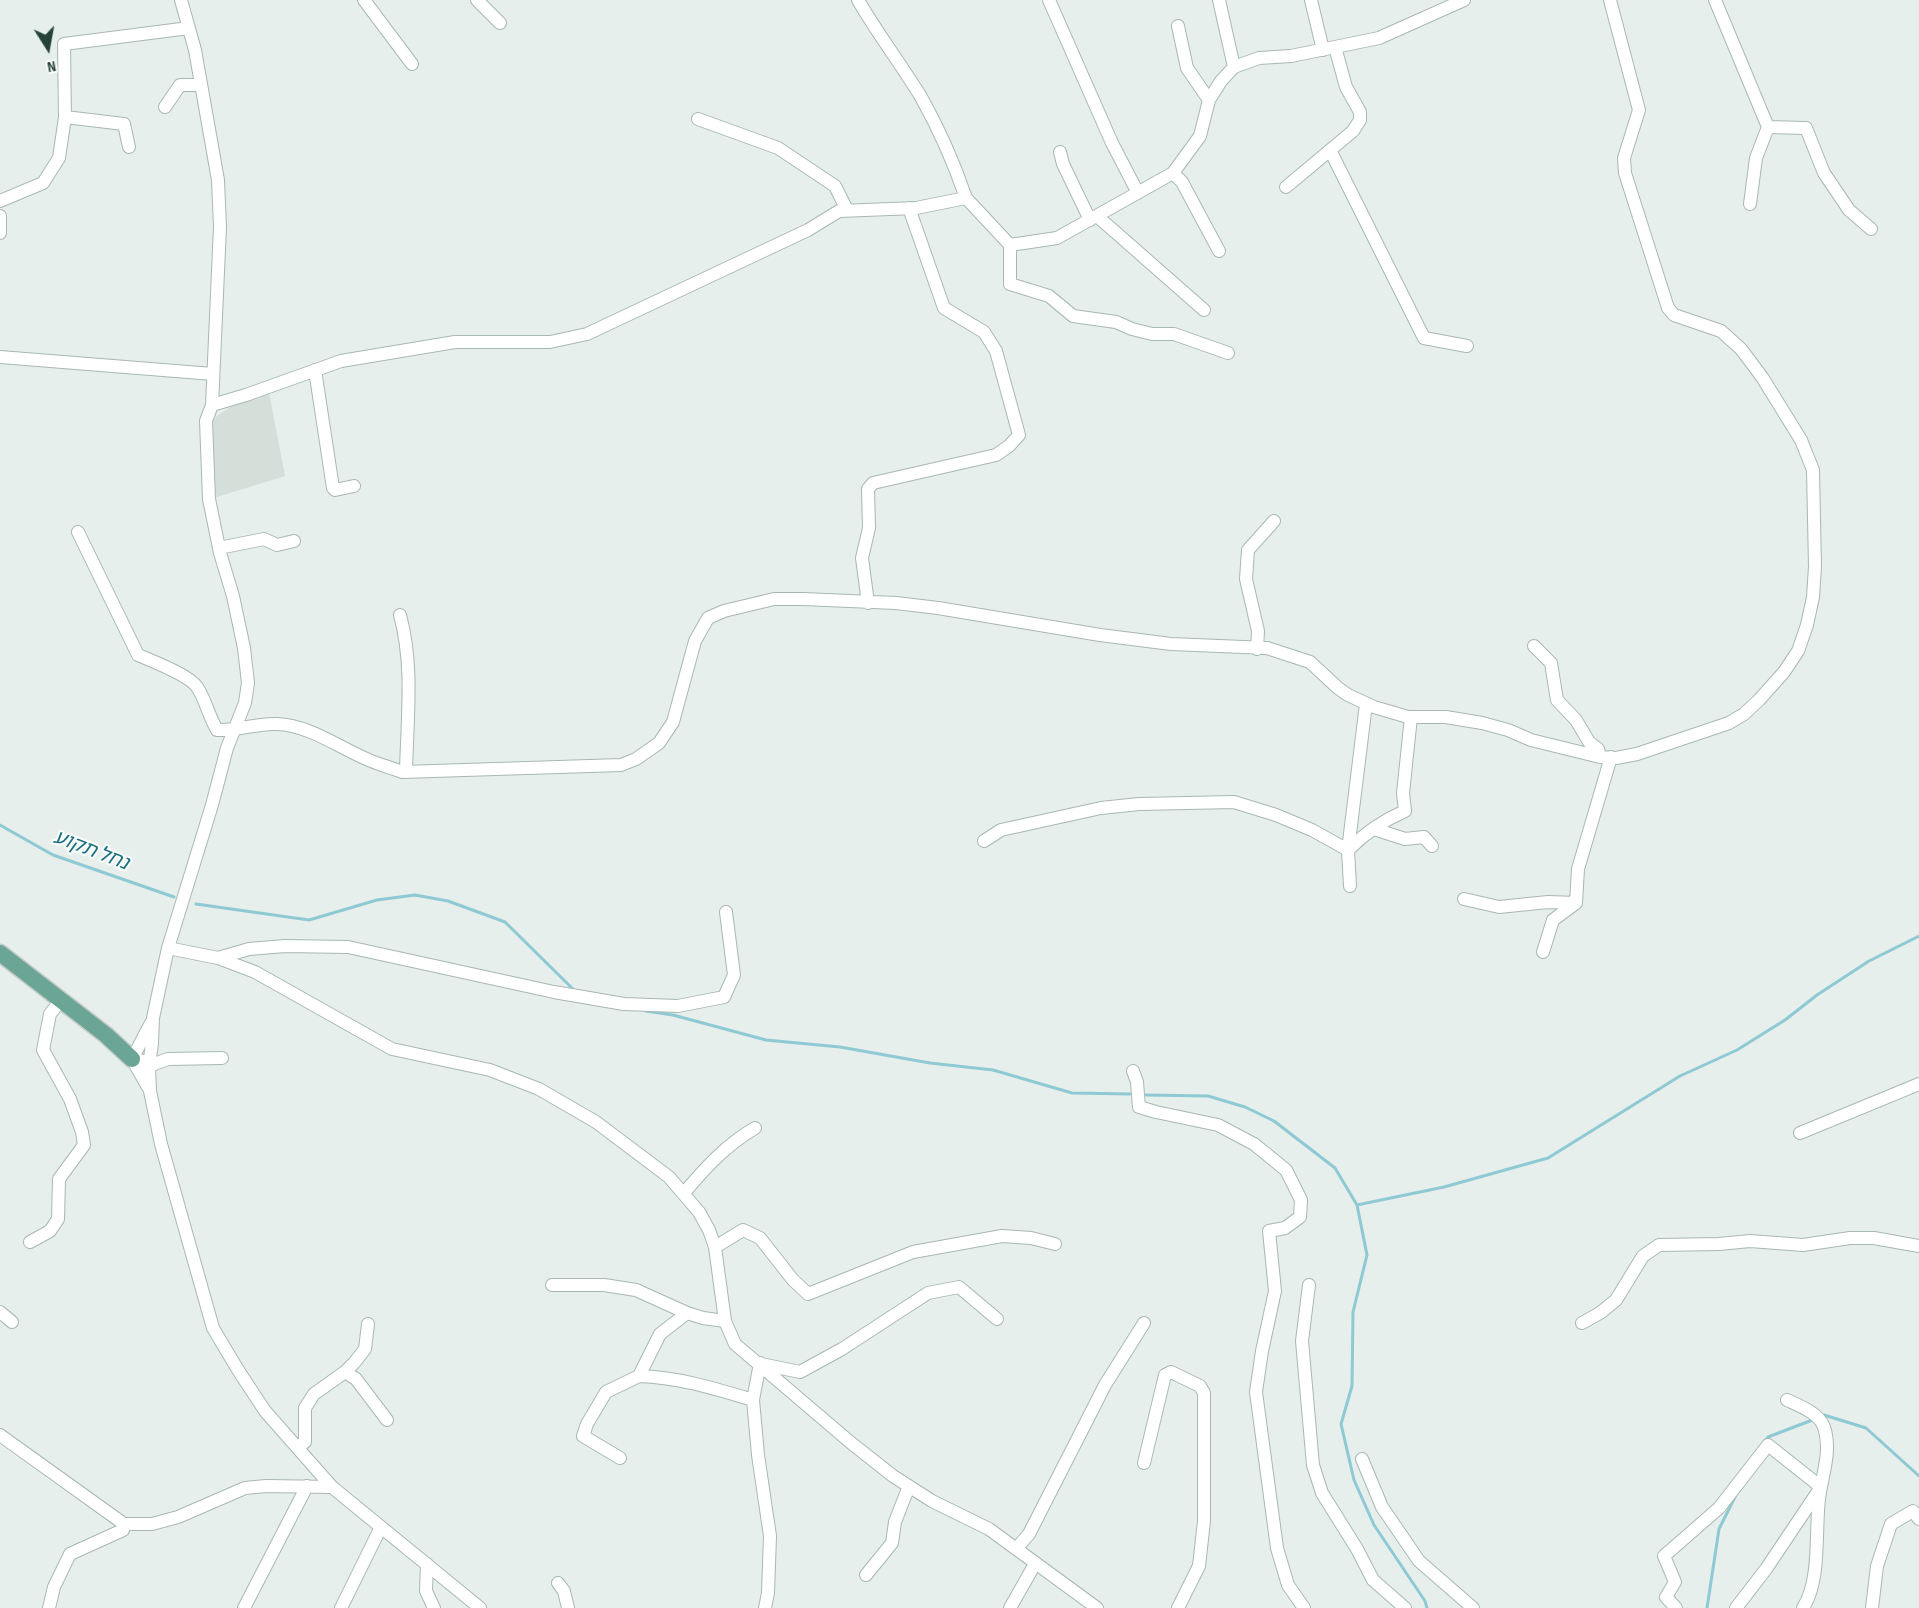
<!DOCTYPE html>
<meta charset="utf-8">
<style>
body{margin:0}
#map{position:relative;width:1919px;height:1608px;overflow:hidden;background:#e6efeb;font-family:"Sofia Sans Condensed",sans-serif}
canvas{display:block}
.north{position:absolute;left:18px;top:18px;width:60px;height:60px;-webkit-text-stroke:4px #f7fbf9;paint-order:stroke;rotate:169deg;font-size:16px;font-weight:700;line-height:24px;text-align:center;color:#24423a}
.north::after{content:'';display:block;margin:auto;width:21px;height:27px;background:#24423a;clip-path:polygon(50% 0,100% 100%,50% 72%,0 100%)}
</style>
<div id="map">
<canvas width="1919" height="1608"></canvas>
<div class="north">N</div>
</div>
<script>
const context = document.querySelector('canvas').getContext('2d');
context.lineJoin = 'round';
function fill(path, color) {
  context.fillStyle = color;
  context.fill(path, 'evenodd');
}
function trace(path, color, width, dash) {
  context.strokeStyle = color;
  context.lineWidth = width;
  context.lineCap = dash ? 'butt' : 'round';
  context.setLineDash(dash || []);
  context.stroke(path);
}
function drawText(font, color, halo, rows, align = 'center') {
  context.font = font + ' "Sofia Sans Condensed","Noto Sans Hebrew",sans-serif';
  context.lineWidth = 4.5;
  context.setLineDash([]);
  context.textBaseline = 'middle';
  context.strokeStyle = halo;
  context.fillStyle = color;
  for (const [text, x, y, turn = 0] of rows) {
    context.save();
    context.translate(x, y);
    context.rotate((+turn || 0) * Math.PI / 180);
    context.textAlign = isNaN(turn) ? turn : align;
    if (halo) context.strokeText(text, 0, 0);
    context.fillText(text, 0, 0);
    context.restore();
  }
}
const built = new Path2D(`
 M 269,393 L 285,476 L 214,498 L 209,425 L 218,415 L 232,406 Z`);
const stream = new Path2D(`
 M 0,825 L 53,855 L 174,897
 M 196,904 L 309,920 L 377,900 L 415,895 L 448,901 L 505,922 L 575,991
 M 646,1011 L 673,1015 L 766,1040 L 840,1047 L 930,1063 L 993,1070 L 1072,1093 L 1130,1094
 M 1146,1095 L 1208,1096 L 1245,1107 L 1274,1121 L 1335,1168 L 1357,1205 L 1367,1255 L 1353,1312 L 1352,1386 L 1341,1424 L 1354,1480 L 1374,1525 L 1425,1601 L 1427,1608
 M 1357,1205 L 1444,1187 L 1548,1158 L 1680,1076 L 1737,1050 L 1785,1020 L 1817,995 L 1869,961 L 1919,936
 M 1821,1417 L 1824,1415 L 1866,1428 L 1919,1476
 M 1765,1442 L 1768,1437 L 1815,1419
 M 1707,1608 L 1719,1529 L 1736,1495`);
const minor = new Path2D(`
 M 181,0 L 195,50 L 218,180 L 220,227 L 212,405 L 206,421 L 209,499 L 220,553 L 233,596 L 244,648 L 248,683 L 245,703 L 227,748 L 212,805 L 168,948 L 153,1018 L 152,1043 L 149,1066 L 150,1091 L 161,1144 L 213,1328 L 238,1370 L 265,1411 L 332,1487 L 480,1608
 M 364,0 L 412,64
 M 477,0 L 500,23
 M 858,0 C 877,33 901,64 921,97 C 939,129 954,163 966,198
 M 1049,0 L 1112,143 L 1138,193
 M 1219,0 L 1234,67
 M 1311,0 L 1323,50
 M 1715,0 L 1768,127 L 1806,128 L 1824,173 L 1849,210 L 1871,229
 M 1178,26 L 1187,68 L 1209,100
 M 165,107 L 180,85 L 201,85
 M 65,117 L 124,124 L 129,147
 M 698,119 L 778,148 L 835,186 L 847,210
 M 1330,150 L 1424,338 L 1467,346
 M 1060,152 L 1063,164 L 1090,220
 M 1173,173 L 1182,182 L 1219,251
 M 1286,187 L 1353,131 L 1360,120 L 1360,112 L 1346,87 L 1335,47
 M 0,201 L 43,183 L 59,158 L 65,117 L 64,44 L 189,28
 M 1750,204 L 1756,158 L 1768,127
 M 0,216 L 0,233
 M 1097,216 L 1204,310
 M 1010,245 L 1010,284 L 1049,296 L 1073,316 L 1116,322 L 1132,329 L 1152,334 L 1174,334 L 1228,353
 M 0,357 L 213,374
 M 315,370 L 333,488 L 335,490 L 354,486
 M 212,405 L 246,395 L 341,361 L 455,342 L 550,342 L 587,334 L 808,230 L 839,211 L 916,208 L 966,198 L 1010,245 L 1057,238 L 1173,173 L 1200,136 L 1209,100 L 1221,81 L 1234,67 L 1259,58 L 1291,56 L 1379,38 L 1464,0
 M 78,532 L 138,655 C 152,661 189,675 197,687 C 205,698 209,717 217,730 C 238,731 257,723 277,724 C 310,725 341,749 371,761 C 381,765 392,768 402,772 L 621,765 L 636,759 L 659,743 L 673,722 L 695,641 L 708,618 L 724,611 L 774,599 L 803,599 L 896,603 L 938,608 L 1100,635 L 1171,644 L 1267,648 L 1310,662 L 1338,688 L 1348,695 L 1374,707 L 1408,717 L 1446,717 L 1482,723 L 1508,730 L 1531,740 L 1600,757 L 1616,758 L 1637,754 L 1729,723 L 1744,714 L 1759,700 L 1784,672 L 1798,651 L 1807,625 L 1813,597 L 1815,567 L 1813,470 L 1801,440 L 1762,377 L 1741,349 L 1721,331 L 1674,315 L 1668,308 L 1625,173 L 1624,158 L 1639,110 L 1610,0
 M 219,548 L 264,539 L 277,545 L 294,541
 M 868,603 L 862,558 L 869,528 L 868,489 L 873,483 L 996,455 L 1009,446 L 1019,435 L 996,351 L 984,332 L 944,308 L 909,208
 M 400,615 C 414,666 407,720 406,772
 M 1534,646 L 1551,663 L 1557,700 L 1576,720 L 1589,742 L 1598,749 L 1600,757
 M 1257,649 L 1258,631 L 1246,579 L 1248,550 L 1274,521
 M 1374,829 L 1405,839 L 1424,837 L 1432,846
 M 984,841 L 1001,830 L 1101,808 L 1139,804 L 1234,802 L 1276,815 L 1312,830 L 1348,850
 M 1348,850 C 1364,834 1384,820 1405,811 L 1403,793 L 1411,717
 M 1350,886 L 1348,850 L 1366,704
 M 1464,899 L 1499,907 L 1548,902 L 1576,903 L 1578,869 L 1611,757
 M 168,948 L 218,958 L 255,972 L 392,1049 L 490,1070 L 539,1089 L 596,1122 L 669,1177 L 699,1212 L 709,1230 L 715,1247 L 725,1321 L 735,1344 L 850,1442 L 893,1476 L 932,1501 L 989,1529 L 1097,1608
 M 1543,952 L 1553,920 L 1576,903
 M 218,958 L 249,949 L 285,946 L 348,947 L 554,992 L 624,1004 L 678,1006 L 724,997 L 734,975 L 726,912
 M 132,1059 L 143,1061 L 149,1066 L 168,1059 L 222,1058
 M 1133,1071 L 1137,1082 L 1139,1107 L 1156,1112 L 1218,1125 L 1254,1144 L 1286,1170 L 1301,1200 L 1300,1217 L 1285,1228 L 1269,1231 L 1275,1291 L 1262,1351 L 1256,1392 L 1277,1548 L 1288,1585 L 1304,1608
 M 148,1087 L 132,1059 L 151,1023
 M 1800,1133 L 1919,1084
 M 684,1193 C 705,1168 726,1145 755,1128
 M 30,1242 L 50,1231 L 58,1219 L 59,1179 L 84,1145 L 82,1132 L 70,1099 L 43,1050 L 50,1014 L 61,1000
 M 715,1247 L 743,1230 L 760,1238 L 793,1280 L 808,1294 L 913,1252 L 1002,1236 L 1031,1238 L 1055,1244
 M 552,1285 L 604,1285 L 636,1290 L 687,1313 L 703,1318 L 725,1321
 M 1309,1285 L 1302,1341 L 1313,1465 L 1322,1493 L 1357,1549 L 1373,1580 L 1405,1608
 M 0,1312 L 12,1322
 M 1582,1323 L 1600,1313 L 1616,1300 L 1643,1256 L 1659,1245 L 1719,1244 L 1750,1241 L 1803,1245 L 1850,1238 L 1874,1238 L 1919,1246
 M 760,1363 L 753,1400 L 758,1455 L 770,1536 L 768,1593 L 765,1608
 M 761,1364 L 800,1372 L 842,1349 L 928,1293 L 959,1287 L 997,1319
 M 345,1372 L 356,1379 L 387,1420
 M 639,1376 C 678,1377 716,1389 753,1400
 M 1787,1400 C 1800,1406 1819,1413 1824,1427 C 1832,1451 1822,1475 1819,1499 C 1815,1532 1821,1580 1803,1608
 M 0,1435 L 124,1524 L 152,1524 L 178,1517 L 245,1488 L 266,1486 L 332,1487
 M 297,1447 L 305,1442 L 305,1408 L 314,1394 L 345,1372 L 354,1363 L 365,1349 L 368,1324
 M 620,1458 L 583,1436 L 587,1424 L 606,1392 L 639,1376 L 660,1334 L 687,1313
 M 1362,1459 L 1382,1507 L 1419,1561 L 1473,1608
 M 1144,1463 L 1165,1375 L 1171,1372 L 1200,1386 L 1204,1393 L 1204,1521 L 1199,1566 L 1178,1608
 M 1016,1549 L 1029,1534 L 1105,1385 L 1144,1323
 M 427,1564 L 426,1591 L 434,1608
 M 866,1575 L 892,1543 L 895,1522 L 909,1486
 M 558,1583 L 564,1591 L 568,1608
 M 49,1608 L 54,1587 L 70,1554 L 123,1530 L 124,1524
 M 244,1608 L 307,1486
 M 341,1608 L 381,1527
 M 1010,1608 L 1035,1564
 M 1676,1608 L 1666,1597 L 1675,1582 L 1664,1556 L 1719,1508 L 1768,1445 L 1821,1487 L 1766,1569 L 1736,1608
 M 1872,1608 L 1877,1566 L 1891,1524 L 1913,1511 L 1919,1519`);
const major = new Path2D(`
 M 0,953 L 106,1035 L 132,1059`);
const waterNames = [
 ["נחל תקוע",91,851,21]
];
fill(built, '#d4dfda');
trace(stream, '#8ec9d4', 3);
trace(minor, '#a8b8b2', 14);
trace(major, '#c2cac8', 19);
trace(minor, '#fff', 12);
trace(major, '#6aa596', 16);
drawText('italic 20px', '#1c6f80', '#f7fbf9', waterNames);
</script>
